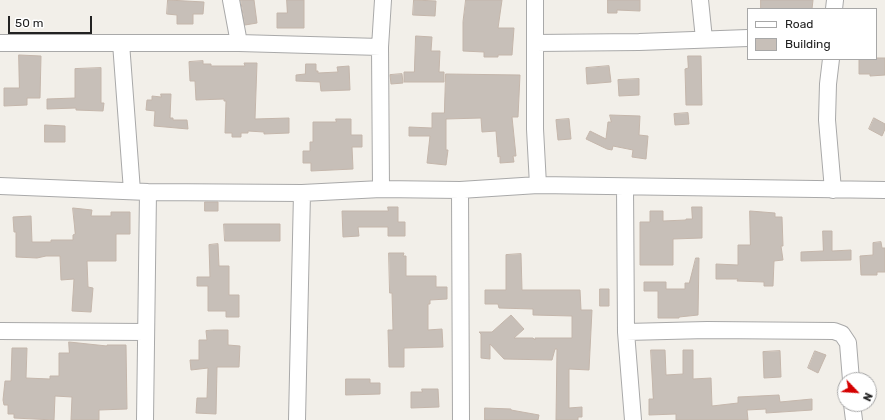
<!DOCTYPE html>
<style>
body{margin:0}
#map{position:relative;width:885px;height:420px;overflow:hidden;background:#f2efe9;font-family:Rubik,sans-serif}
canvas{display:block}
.legend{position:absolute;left:747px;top:8px;width:130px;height:52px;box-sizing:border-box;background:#fff;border:1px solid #a7a7a7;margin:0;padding:5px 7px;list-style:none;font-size:12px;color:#222}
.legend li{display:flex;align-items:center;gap:8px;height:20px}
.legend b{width:20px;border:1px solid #a7a7a7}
.north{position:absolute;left:837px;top:372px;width:40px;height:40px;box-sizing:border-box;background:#fff;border:1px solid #a7a7a7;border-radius:50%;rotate:115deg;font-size:11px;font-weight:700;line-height:16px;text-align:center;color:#222}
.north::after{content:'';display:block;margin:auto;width:14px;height:18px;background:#d40000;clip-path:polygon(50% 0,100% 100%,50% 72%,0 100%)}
.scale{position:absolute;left:8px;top:16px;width:84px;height:18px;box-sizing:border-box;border:2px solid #222;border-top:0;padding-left:5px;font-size:12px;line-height:14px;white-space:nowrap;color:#222;-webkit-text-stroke:3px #fff;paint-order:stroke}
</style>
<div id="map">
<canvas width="885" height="420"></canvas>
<ul class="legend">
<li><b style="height:5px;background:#fff"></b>Road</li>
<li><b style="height:11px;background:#c7bfb8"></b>Building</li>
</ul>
<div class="north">N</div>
<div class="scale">50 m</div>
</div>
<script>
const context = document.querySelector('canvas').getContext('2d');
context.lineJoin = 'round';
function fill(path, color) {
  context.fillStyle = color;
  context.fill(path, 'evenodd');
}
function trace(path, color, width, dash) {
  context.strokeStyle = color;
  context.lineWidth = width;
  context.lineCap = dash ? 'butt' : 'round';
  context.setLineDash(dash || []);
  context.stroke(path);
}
const building = new Path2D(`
 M 168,0 L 204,2 L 203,14 L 193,14 L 193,24 L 177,24 L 177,15 L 167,14 Z
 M 241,0 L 254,0 L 257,23 L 245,25 Z
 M 287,0 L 304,0 L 304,28 L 277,28 L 277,13 L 287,13 Z
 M 414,0 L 436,1 L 435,16 L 413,15 Z
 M 466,0 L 502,0 L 498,28 L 514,28 L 512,55 L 498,55 L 498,57 L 484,57 L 484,52 L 463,51 L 463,22 Z
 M 608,0 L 640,0 L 640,11 L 617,10 L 617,13 L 608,13 Z
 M 761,0 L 813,0 L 812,9 L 761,9 Z
 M 416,36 L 432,37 L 431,51 L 440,51 L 439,72 L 444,72 L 444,82 L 404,82 L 404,72 L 414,72 Z
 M 19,55 L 41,56 L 40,98 L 27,98 L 27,105 L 4,106 L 4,88 L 19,88 Z
 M 688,56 L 701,56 L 702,105 L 686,105 L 685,69 L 688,68 Z
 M 876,58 L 885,58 L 885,75 L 870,76 L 870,74 L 859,74 L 859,59 L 876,59 Z
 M 203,61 L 203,64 L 211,64 L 211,66 L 245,66 L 244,63 L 257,63 L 255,119 L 289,118 L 289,133 L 264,134 L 264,132 L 248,131 L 248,133 L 241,133 L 241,137 L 232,137 L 232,133 L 225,133 L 226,101 L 224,101 L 224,99 L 196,100 L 195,81 L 190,81 L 189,62 Z
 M 306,64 L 316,64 L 316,71 L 318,71 L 318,73 L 338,72 L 337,67 L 349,66 L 350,90 L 321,91 L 320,82 L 296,81 L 296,75 L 305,74 Z
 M 609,66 L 611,82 L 587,84 L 586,68 Z
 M 101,68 L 101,103 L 104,103 L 103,111 L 76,110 L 76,108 L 47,109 L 47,99 L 75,98 L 75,69 Z
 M 402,74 L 403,83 L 391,84 L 390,75 Z
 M 446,74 L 520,75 L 518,117 L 512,117 L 516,156 L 513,156 L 514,162 L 500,163 L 500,156 L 498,157 L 496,131 L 482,132 L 481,118 L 446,119 L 446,150 L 448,150 L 446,165 L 427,163 L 430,136 L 409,136 L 409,127 L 432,128 L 432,113 L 444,113 Z
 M 639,79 L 639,95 L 619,96 L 618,80 Z
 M 161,94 L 171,94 L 170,118 L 173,118 L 173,120 L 187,120 L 188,129 L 154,126 L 155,111 L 146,110 L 147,100 L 152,100 L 152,96 L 161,97 Z
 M 688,113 L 689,124 L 675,125 L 674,114 Z
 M 610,115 L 640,116 L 639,135 L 648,136 L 646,159 L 632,157 L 633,150 L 613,146 L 612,150 L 607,149 L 586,139 L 590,131 L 606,139 L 608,122 L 611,122 Z
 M 874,118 L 885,124 L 885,129 L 882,136 L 869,129 Z
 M 336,119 L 351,119 L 351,135 L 362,135 L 362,147 L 352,147 L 353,169 L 311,171 L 311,163 L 303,163 L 303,151 L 310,151 L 310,142 L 313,142 L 313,122 L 336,122 Z
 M 569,119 L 571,139 L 558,140 L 556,120 Z
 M 45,125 L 65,126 L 65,142 L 45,142 Z
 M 205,202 L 218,202 L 218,211 L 205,211 Z
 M 388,207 L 398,207 L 398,222 L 405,222 L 405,236 L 388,236 L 388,227 L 358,227 L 359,236 L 343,237 L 342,211 L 388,211 Z
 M 692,207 L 702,207 L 702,238 L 673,239 L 673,265 L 640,265 L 640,222 L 650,222 L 650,211 L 663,211 L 663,221 L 686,220 L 686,219 L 692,219 Z
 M 73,208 L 92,210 L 91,216 L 111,216 L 111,212 L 130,212 L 130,234 L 116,234 L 116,261 L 87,261 L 88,287 L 93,288 L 91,312 L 72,311 L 74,279 L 61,280 L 60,256 L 46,256 L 37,258 L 16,257 L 16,232 L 14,232 L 13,217 L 31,216 L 32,242 L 51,242 L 51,240 L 73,240 L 73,235 L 75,234 Z
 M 750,211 L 775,213 L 775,217 L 782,217 L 783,246 L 781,246 L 783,260 L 774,261 L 773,286 L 764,286 L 764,282 L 737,281 L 738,279 L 716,279 L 716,264 L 738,265 L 738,245 L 750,245 Z
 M 224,224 L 280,224 L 280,241 L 225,241 Z
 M 823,231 L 832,231 L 832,251 L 851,250 L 851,260 L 801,261 L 801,252 L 823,251 Z
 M 881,242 L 882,248 L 885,248 L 885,272 L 877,272 L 877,275 L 861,275 L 860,256 L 873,255 L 873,243 Z
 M 218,244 L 219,266 L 229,266 L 229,295 L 239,295 L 239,317 L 226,317 L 226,311 L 208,311 L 208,286 L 197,286 L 197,277 L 210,277 L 209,245 Z
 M 389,253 L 404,253 L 403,256 L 406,256 L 406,276 L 436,276 L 436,287 L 447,287 L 447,299 L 430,300 L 430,304 L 428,304 L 428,330 L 442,329 L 443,347 L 404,348 L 404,367 L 389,367 L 388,330 L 393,330 L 392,293 L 390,293 Z
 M 521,254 L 522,290 L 580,290 L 581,310 L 592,310 L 589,370 L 569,369 L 569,408 L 582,407 L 582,417 L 578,417 L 578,420 L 556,420 L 557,349 L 555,349 L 552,360 L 504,359 L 490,344 L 490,359 L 481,358 L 481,334 L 479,332 L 492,332 L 511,315 L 524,329 L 514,338 L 533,338 L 535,340 L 535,338 L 572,338 L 572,316 L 533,315 L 533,309 L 499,308 L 498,304 L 485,304 L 485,290 L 506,290 L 506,255 Z
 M 696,258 L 699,258 L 698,315 L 679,317 L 679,318 L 658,318 L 658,291 L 644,291 L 644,282 L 666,282 L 666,289 L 685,289 L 685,283 L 689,283 Z
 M 600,289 L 609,289 L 609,306 L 600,306 Z
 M 213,330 L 228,330 L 228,345 L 240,346 L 239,367 L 217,367 L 216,414 L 196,413 L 197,398 L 207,398 L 208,368 L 191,370 L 190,360 L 199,360 L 199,340 L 207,340 L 206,331 Z
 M 69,342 L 107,346 L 107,345 L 126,345 L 127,409 L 99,410 L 99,420 L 71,420 L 72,397 L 55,396 L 54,420 L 14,418 L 14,414 L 8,414 L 8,405 L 4,405 L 3,400 L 5,381 L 11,381 L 12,348 L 27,348 L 26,378 L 50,379 L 50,376 L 59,376 L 59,353 L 69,353 Z
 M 651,350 L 665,350 L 666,375 L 683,374 L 683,350 L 693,350 L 693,379 L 711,378 L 712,406 L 738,403 L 738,397 L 779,395 L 780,402 L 812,399 L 812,410 L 766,413 L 766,409 L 747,410 L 748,420 L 676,420 L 676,414 L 649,415 L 649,399 L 653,399 Z
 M 780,351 L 781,377 L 764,378 L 763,352 Z
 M 815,351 L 826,355 L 818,373 L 808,368 Z
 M 346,379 L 370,379 L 370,383 L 380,383 L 380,394 L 346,395 Z
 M 422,389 L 438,389 L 439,407 L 411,408 L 411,392 L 422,392 Z
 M 485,408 L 511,409 L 511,410 L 539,415 L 538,420 L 485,420 Z`);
const minor = new Path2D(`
 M 231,0 L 239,43
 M 535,0 L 535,129 L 538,185
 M 700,0 L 704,39
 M 834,9 L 835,0
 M 0,43 L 239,43 L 380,47
 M 121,43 L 132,191
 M 535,43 L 639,42 L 748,38
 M 831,59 L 828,84 L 827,120 L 833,190
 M 0,186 L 148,192 L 302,193 L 381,189 L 460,190 L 538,185 L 885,190
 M 625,187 L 626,332 L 633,420
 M 381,189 L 380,47 L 383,0
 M 460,190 L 461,420
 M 0,331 L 146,332
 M 626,332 L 707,330 L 834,331 L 842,334 L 848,343 L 851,380
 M 852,404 L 854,420
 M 145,420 L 148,192
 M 297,420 L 302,193`);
fill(building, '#c7bfb8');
trace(building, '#c4b6ab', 1);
trace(minor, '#a9a9a9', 18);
trace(minor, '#fff', 16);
</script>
